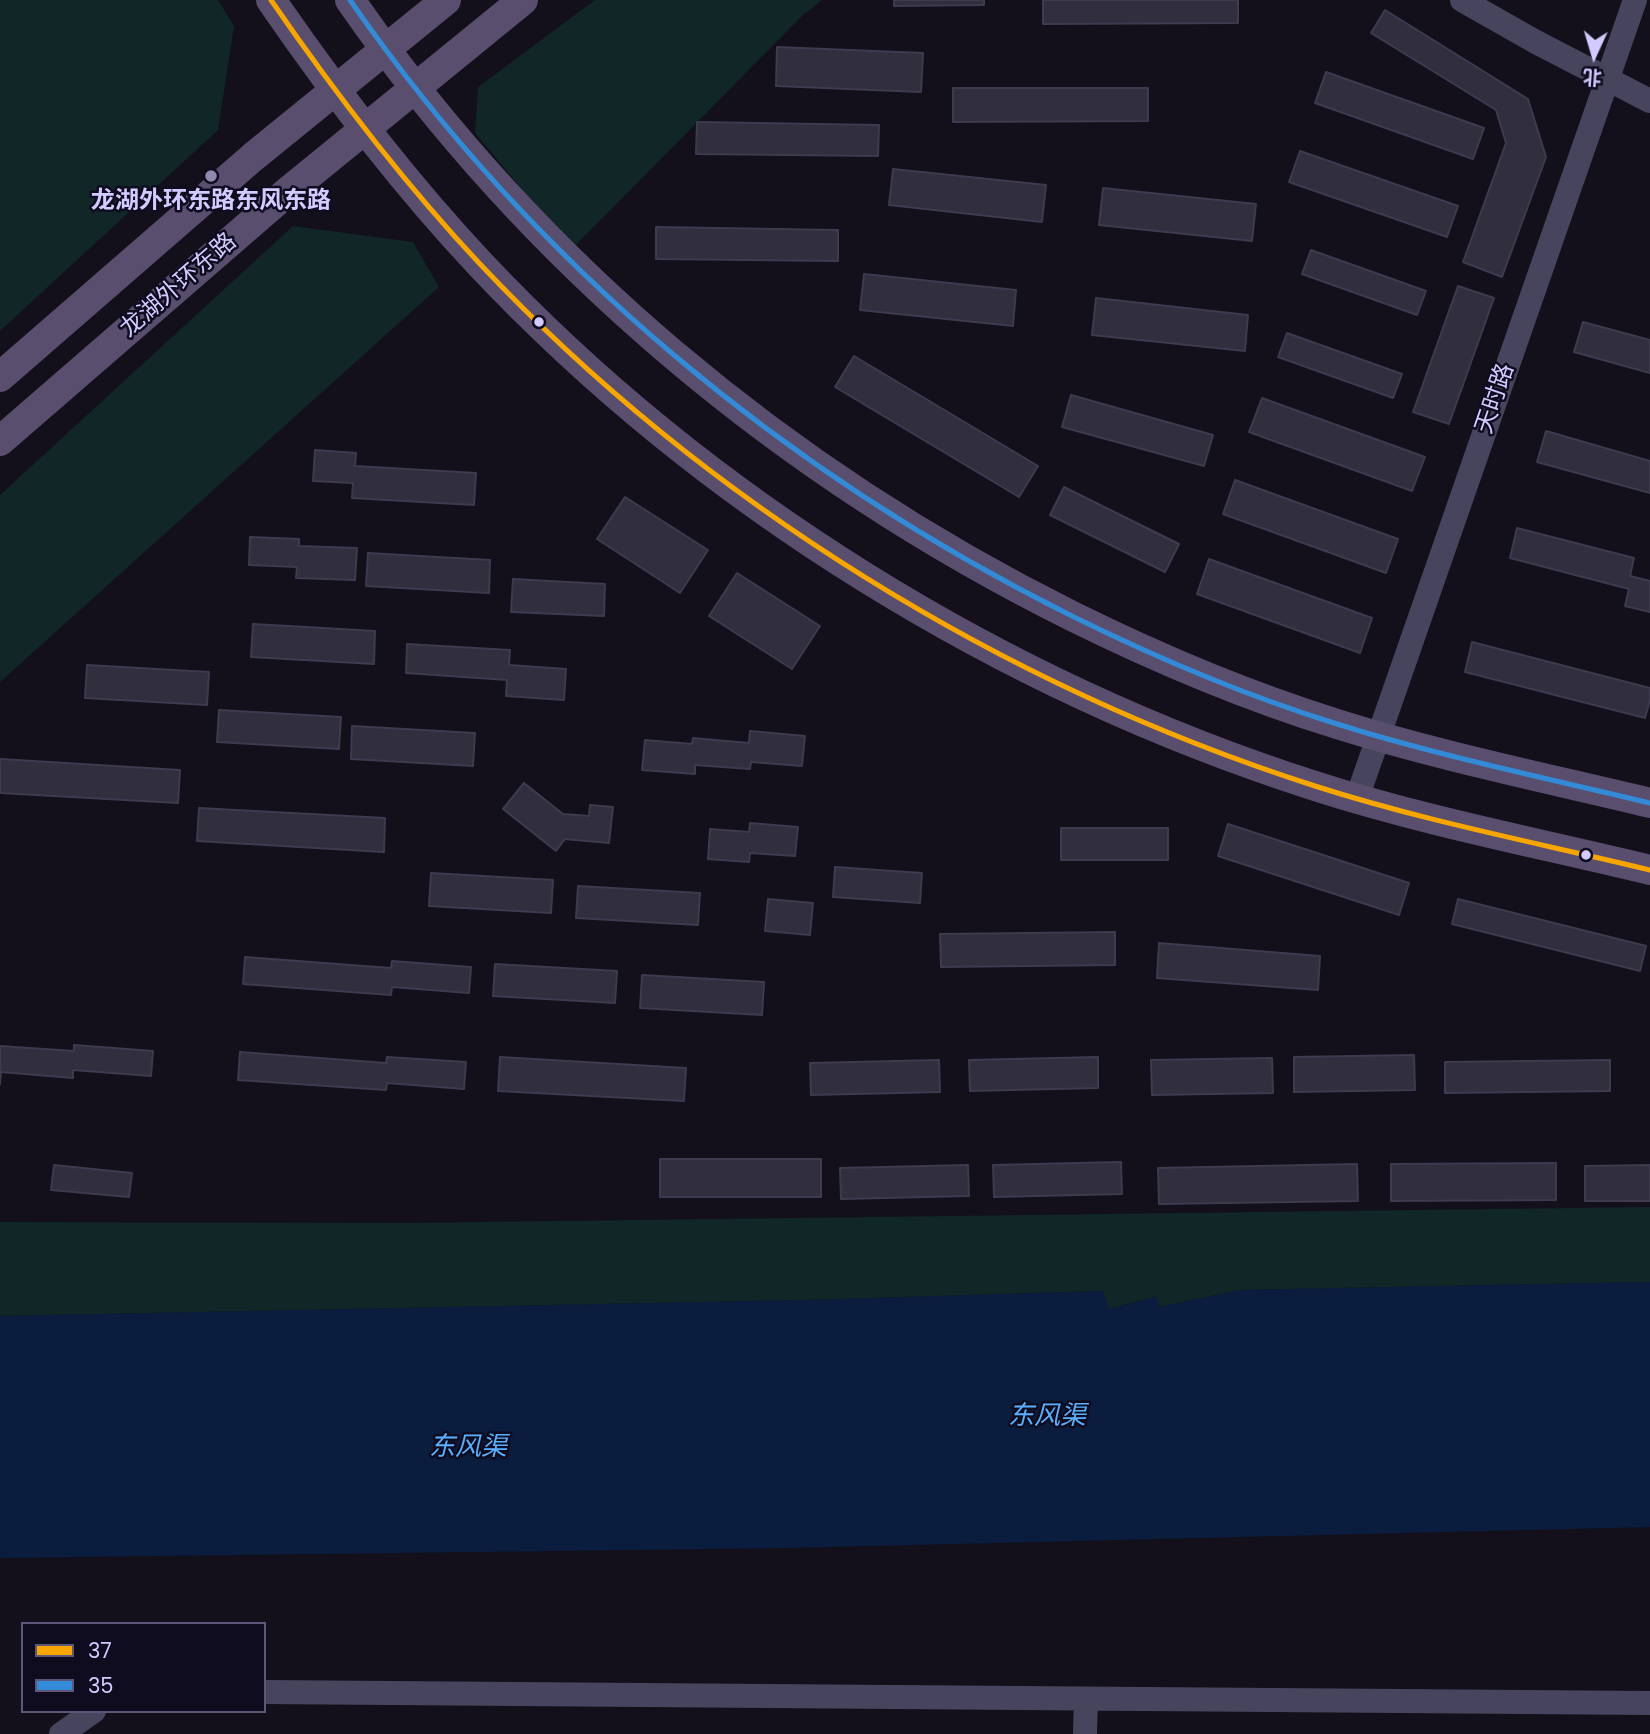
<!DOCTYPE html>
<meta charset="utf-8">
<style>
body{margin:0}
#map{position:relative;width:1650px;height:1734px;overflow:hidden;background:#13101c;font-family:Poppins,"Noto Sans SC",sans-serif}
canvas{display:block}
.legend{position:absolute;left:21px;top:1622px;width:245px;height:91px;box-sizing:border-box;background:#100c20;border:2px solid #5d5879;margin:0;padding:9px 12px;list-style:none;font-size:21px;color:#d1cbff}
.legend li{display:flex;align-items:center;gap:14px;height:35px}
.legend b{width:35px;border:2px solid #5d5879}
.north{position:absolute;left:1559px;top:21px;width:70px;height:70px;-webkit-text-stroke:5px #100c20;paint-order:stroke;rotate:184deg;font-size:19px;font-weight:700;line-height:28px;text-align:center;color:#d1cbff}
.north::after{content:'';display:block;margin:auto;width:24px;height:32px;background:#d1cbff;clip-path:polygon(50% 0,100% 100%,50% 72%,0 100%)}
</style>
<div id="map">
<canvas width="1650" height="1734"></canvas>
<ul class="legend">
<li><b style="height:9px;background:#f7a600"></b>37</li>
<li><b style="height:9px;background:#338bd7"></b>35</li>
</ul>
<div class="north">北</div>
</div>
<script>
const context = document.querySelector('canvas').getContext('2d');
context.lineJoin = 'round';
function fill(path, color) {
  context.fillStyle = color;
  context.fill(path, 'evenodd');
}
function trace(path, color, width, dash) {
  context.strokeStyle = color;
  context.lineWidth = width;
  context.lineCap = dash ? 'butt' : 'round';
  context.setLineDash(dash || []);
  context.stroke(path);
}
function drawText(font, color, halo, rows, align = 'center') {
  context.font = font + ' Poppins,"Noto Sans SC",sans-serif';
  context.lineWidth = 5;
  context.setLineDash([]);
  context.textBaseline = 'middle';
  context.strokeStyle = halo;
  context.fillStyle = color;
  for (const [text, x, y, turn = 0] of rows) {
    context.save();
    context.translate(x, y);
    context.rotate((+turn || 0) * Math.PI / 180);
    context.textAlign = isNaN(turn) ? turn : align;
    if (halo) context.strokeText(text, 0, 0);
    context.fillText(text, 0, 0);
    context.restore();
  }
}
const green = new Path2D(`
 M 0,0 L 218,0 L 234,26 L 218,130 L 0,331 Z
 M 595,0 L 822,0 L 804,14 L 572,249 L 475,133 L 478,87 Z
 M 293,226 L 413,242 L 439,287 L 0,682 L 0,495 Z
 M 1650,1207 L 1650,1282 L 1240,1290 L 1159,1307 L 1156,1297 L 1109,1309 L 1103,1291 L 806,1300 L 0,1316 L 0,1222 L 405,1223 Z`);
const water = new Path2D(`
 M 1650,1282 L 1650,1527 L 788,1548 L 0,1558 L 0,1316 L 806,1300 L 1103,1291 L 1109,1309 L 1156,1297 L 1159,1307 L 1240,1290 Z`);
const building = new Path2D(`
 M 894,0 L 984,0 L 984,5 L 894,6 Z
 M 1043,0 L 1238,0 L 1238,23 L 1043,24 Z
 M 1385,10 L 1528,99 L 1546,157 L 1502,277 L 1463,262 L 1506,143 L 1496,110 L 1371,33 Z
 M 777,47 L 923,53 L 921,92 L 776,86 Z
 M 1326,72 L 1484,128 L 1473,159 L 1315,103 Z
 M 953,88 L 1148,88 L 1148,121 L 953,122 Z
 M 697,122 L 879,125 L 878,156 L 696,154 Z
 M 1300,151 L 1458,206 L 1447,237 L 1289,182 Z
 M 893,169 L 1046,185 L 1042,222 L 889,205 Z
 M 1103,188 L 1256,204 L 1252,241 L 1099,225 Z
 M 656,227 L 838,230 L 838,261 L 656,259 Z
 M 1311,250 L 1426,291 L 1417,315 L 1302,274 Z
 M 864,274 L 1016,290 L 1013,326 L 860,310 Z
 M 1458,286 L 1494,298 L 1449,424 L 1413,412 Z
 M 1096,298 L 1248,315 L 1245,351 L 1092,335 Z
 M 1583,322 L 1650,340 L 1650,373 L 1574,352 Z
 M 1287,333 L 1402,374 L 1393,398 L 1278,357 Z
 M 854,356 L 1038,466 L 1019,497 L 835,387 Z
 M 1071,395 L 1213,435 L 1204,466 L 1062,427 Z
 M 1262,398 L 1425,457 L 1412,491 L 1249,432 Z
 M 1546,431 L 1650,461 L 1650,493 L 1537,462 Z
 M 315,450 L 356,453 L 355,466 L 476,473 L 474,505 L 352,498 L 353,483 L 313,481 Z
 M 1235,480 L 1398,539 L 1386,573 L 1223,514 Z
 M 1064,487 L 1179,544 L 1165,572 L 1050,515 Z
 M 625,497 L 708,550 L 680,593 L 597,539 Z
 M 1517,528 L 1634,558 L 1630,576 L 1650,581 L 1650,612 L 1625,606 L 1629,589 L 1510,558 Z
 M 250,537 L 299,539 L 299,546 L 357,548 L 355,580 L 296,578 L 297,567 L 249,565 Z
 M 368,553 L 490,560 L 489,593 L 366,586 Z
 M 1209,559 L 1372,618 L 1360,653 L 1197,594 Z
 M 737,573 L 820,626 L 792,669 L 709,616 Z
 M 513,579 L 605,584 L 604,616 L 511,612 Z
 M 253,624 L 375,631 L 374,664 L 251,657 Z
 M 1472,642 L 1650,688 L 1650,700 L 1645,718 L 1465,672 Z
 M 407,644 L 510,650 L 509,665 L 566,669 L 564,700 L 506,696 L 507,680 L 406,673 Z
 M 87,665 L 209,672 L 207,705 L 85,698 Z
 M 219,710 L 341,717 L 339,749 L 217,742 Z
 M 352,726 L 475,733 L 473,766 L 351,759 Z
 M 750,731 L 805,736 L 802,766 L 751,762 L 750,769 L 695,765 L 695,774 L 642,770 L 645,740 L 692,744 L 693,738 L 749,743 Z
 M 0,759 L 180,770 L 178,803 L 0,793 Z
 M 524,783 L 563,814 L 589,816 L 590,805 L 613,807 L 609,843 L 565,839 L 556,851 L 503,809 Z
 M 199,808 L 385,818 L 384,852 L 197,841 Z
 M 750,823 L 798,827 L 795,856 L 750,853 L 749,862 L 708,859 L 710,829 L 749,832 Z
 M 1228,824 L 1409,883 L 1399,915 L 1218,856 Z
 M 1061,828 L 1168,828 L 1168,860 L 1061,860 Z
 M 835,867 L 922,873 L 920,903 L 833,897 Z
 M 431,873 L 553,880 L 551,913 L 429,906 Z
 M 578,886 L 700,893 L 698,925 L 576,918 Z
 M 768,899 L 813,903 L 810,935 L 765,931 Z
 M 1458,899 L 1646,946 L 1640,971 L 1452,924 Z
 M 1115,932 L 1115,965 L 941,967 L 940,934 Z
 M 1159,943 L 1320,956 L 1318,990 L 1157,978 Z
 M 245,957 L 391,968 L 392,961 L 471,967 L 469,993 L 392,987 L 391,995 L 243,984 Z
 M 495,964 L 617,971 L 615,1003 L 493,996 Z
 M 642,975 L 764,982 L 762,1015 L 640,1008 Z
 M 74,1045 L 153,1051 L 151,1076 L 73,1070 L 73,1078 L 1,1072 L 0,1084 L 0,1046 L 74,1051 Z
 M 240,1052 L 386,1063 L 387,1057 L 466,1062 L 464,1089 L 387,1083 L 386,1090 L 238,1080 Z
 M 1414,1055 L 1415,1090 L 1294,1092 L 1294,1057 Z
 M 500,1057 L 686,1068 L 684,1101 L 498,1091 Z
 M 1098,1057 L 1098,1088 L 970,1091 L 969,1060 Z
 M 1272,1058 L 1273,1093 L 1152,1095 L 1151,1060 Z
 M 939,1060 L 940,1092 L 811,1095 L 810,1063 Z
 M 1610,1060 L 1610,1091 L 1445,1093 L 1445,1062 Z
 M 660,1159 L 821,1159 L 821,1197 L 660,1197 Z
 M 1121,1162 L 1122,1194 L 994,1197 L 993,1165 Z
 M 1556,1163 L 1556,1200 L 1391,1201 L 1391,1164 Z
 M 1357,1164 L 1358,1201 L 1159,1204 L 1158,1168 Z
 M 54,1165 L 132,1173 L 129,1197 L 51,1190 Z
 M 968,1165 L 969,1196 L 841,1199 L 840,1168 Z
 M 1650,1165 L 1650,1201 L 1585,1201 L 1585,1166 Z`);
const minor = new Path2D(`
 M 1462,0 L 1536,42 L 1650,101
 M 1357,798 L 1635,0
 M 264,1692 L 1650,1703
 M 61,1734 L 94,1711
 M 1085,1734 L 1086,1699`);
const major = new Path2D(`
 M 271,0 C 335,93 403,182 480,264 C 705,503 1003,686 1315,786 C 1424,821 1538,843 1650,870
 M 350,0 C 534,265 786,474 1074,617 C 1159,659 1247,696 1337,724 C 1439,756 1546,778 1650,803
 M 0,377 L 253,157 L 446,0
 M 0,441 L 285,194 L 523,0`);
const bus1 = new Path2D(`
 M 271,0 C 335,93 403,182 480,264 C 705,503 1003,686 1315,786 C 1424,821 1538,843 1650,870`);
const bus2 = new Path2D(`
 M 350,0 C 534,265 786,474 1074,617 C 1159,659 1247,696 1337,724 C 1439,756 1546,778 1650,803`);
const markers = [
 [211,176,7,"#8e8ab0"],
 [539,322,6,"#d1cbff"],
 [1586,855,6,"#d1cbff"]
];
const poiNames = [
 ["龙湖外环东路东风东路",211,202]
];
const streetNames = [
 ["龙湖外环东路",179,286,-41],
 ["天时路",1496,399,-71]
];
const waterNames = [
 ["东风渠",1047,1417],
 ["东风渠",468,1448]
];
fill(green, '#102627');
fill(water, '#0b1d3e');
fill(building, '#312e3e');
trace(building, '#3e3a50', 2);
trace(minor, '#46455d', 24);
trace(major, '#5a4e6e', 30);
trace(bus1, '#f7a600', 5);
trace(bus2, '#338bd7', 5);
for (const [x, y, r, color] of markers) {
  const dot = new Path2D();
  dot.arc(x, y, r, 0, 2 * Math.PI);
  context.fillStyle = color;
  context.fill(dot);
  trace(dot, '#100c20', 2.5);
}
drawText('bold 24px', '#d1cbff', '#100c20', poiNames);
drawText('24px', '#d1cbff', '#100c20', streetNames);
drawText('italic 26px', '#59b0ff', '#100c20', waterNames);
</script>
